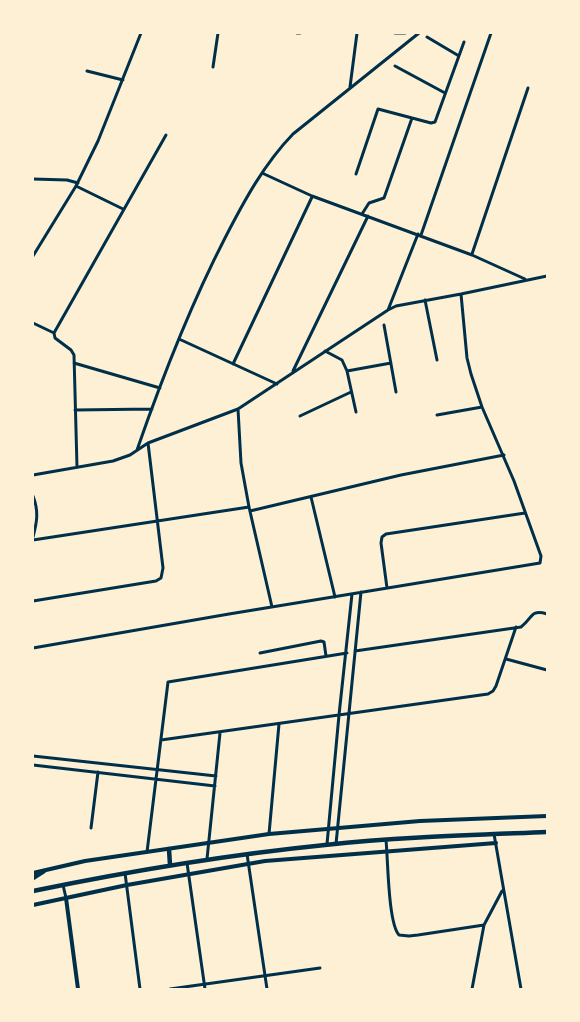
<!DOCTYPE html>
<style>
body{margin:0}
#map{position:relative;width:580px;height:1022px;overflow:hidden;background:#fdf0d5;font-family:Arial,sans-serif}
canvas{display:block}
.frame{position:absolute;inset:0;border:34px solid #fdf0d5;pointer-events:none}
</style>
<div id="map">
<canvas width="580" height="1022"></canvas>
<div class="frame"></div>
</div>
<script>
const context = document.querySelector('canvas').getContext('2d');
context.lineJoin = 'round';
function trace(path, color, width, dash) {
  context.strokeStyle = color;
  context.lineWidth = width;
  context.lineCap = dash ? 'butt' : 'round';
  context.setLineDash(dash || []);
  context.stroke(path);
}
const minor = new Path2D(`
 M 297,33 L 300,33
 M 395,33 L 405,33
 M 427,37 L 459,56
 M 395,66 L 445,93
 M 213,67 L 218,33
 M 87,71 L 123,80
 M 350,87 L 357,33
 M 262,173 L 312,196 L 472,255 L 525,279
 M 356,174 L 378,109 L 431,123 L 435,122 L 464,42
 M 33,179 L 67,180 L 78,183
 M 76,186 L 123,209
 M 362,214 L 369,203 L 384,198 L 412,118
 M 421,235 L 491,33
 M 472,254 L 528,88
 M 33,256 L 76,186 L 98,141 L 141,33
 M 425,300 L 437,360
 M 388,310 L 418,234
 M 33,323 L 54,333
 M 384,325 L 396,392
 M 54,333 L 166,135
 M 54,333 L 55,338 L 71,350 L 74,355 L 77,467
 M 179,339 L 277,384
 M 325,351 L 342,360 L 347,371 L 356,412
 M 74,363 L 160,388
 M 233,364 L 312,197
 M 293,371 L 368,216
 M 347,371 L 391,363
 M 238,409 L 241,463 L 249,507 L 272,607
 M 75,410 L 152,409
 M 437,415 L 482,407
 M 300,416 L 351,392
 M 137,450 C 162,378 190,306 225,238 C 244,201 264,164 293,134 L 419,33
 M 33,475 L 113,461 L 130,455 L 148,443 L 238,409 L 388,310 L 396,306 L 461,294 L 547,276
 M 33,496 C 39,511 37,522 33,537
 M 311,497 L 335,597
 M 250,511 L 401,475 L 504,455
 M 33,540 L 249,507
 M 387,588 L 381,543 L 382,537 L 386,534 L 525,513
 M 33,601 L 156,581 L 161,578 L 163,568 L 148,443
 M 33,648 L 229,614 L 540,563 L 541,556 L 514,481 L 482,407 L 471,374 L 467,358 L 461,294
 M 355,651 L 521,627 C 533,618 530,609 547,614
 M 260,653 L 321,641 L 324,642 L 326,656
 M 506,659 L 547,670
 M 161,740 L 488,694 L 493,691 L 496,686 L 516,627
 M 33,756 L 216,776
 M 33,765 L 215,786
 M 91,828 L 98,772
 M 269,834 L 279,724
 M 494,834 L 521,989
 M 386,840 C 388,859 388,923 399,935 L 409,936 L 418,935 L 484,925
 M 327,844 L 339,715 L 352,594
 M 336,844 L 361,592
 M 147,852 L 168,682 L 347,653
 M 247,854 L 267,989
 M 207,859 L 220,733
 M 187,863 L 205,989
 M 125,873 L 140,989
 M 63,885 L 66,898
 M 170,989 L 320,968
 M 472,989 L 484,925 L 502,891`);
const tertiary = new Path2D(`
 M 33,873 L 85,861 L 269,834 L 420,821 L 547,816
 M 66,898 L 78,989
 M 33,905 L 127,885 L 265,861 L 496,843`);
const trunk = new Path2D(`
 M 169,849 L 170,865
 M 33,878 L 44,871
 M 33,891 C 130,871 226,855 325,845 C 398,837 473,835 547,832`);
trace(minor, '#003049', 3);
trace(tertiary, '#003049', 4);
trace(trunk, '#003049', 4.5);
</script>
